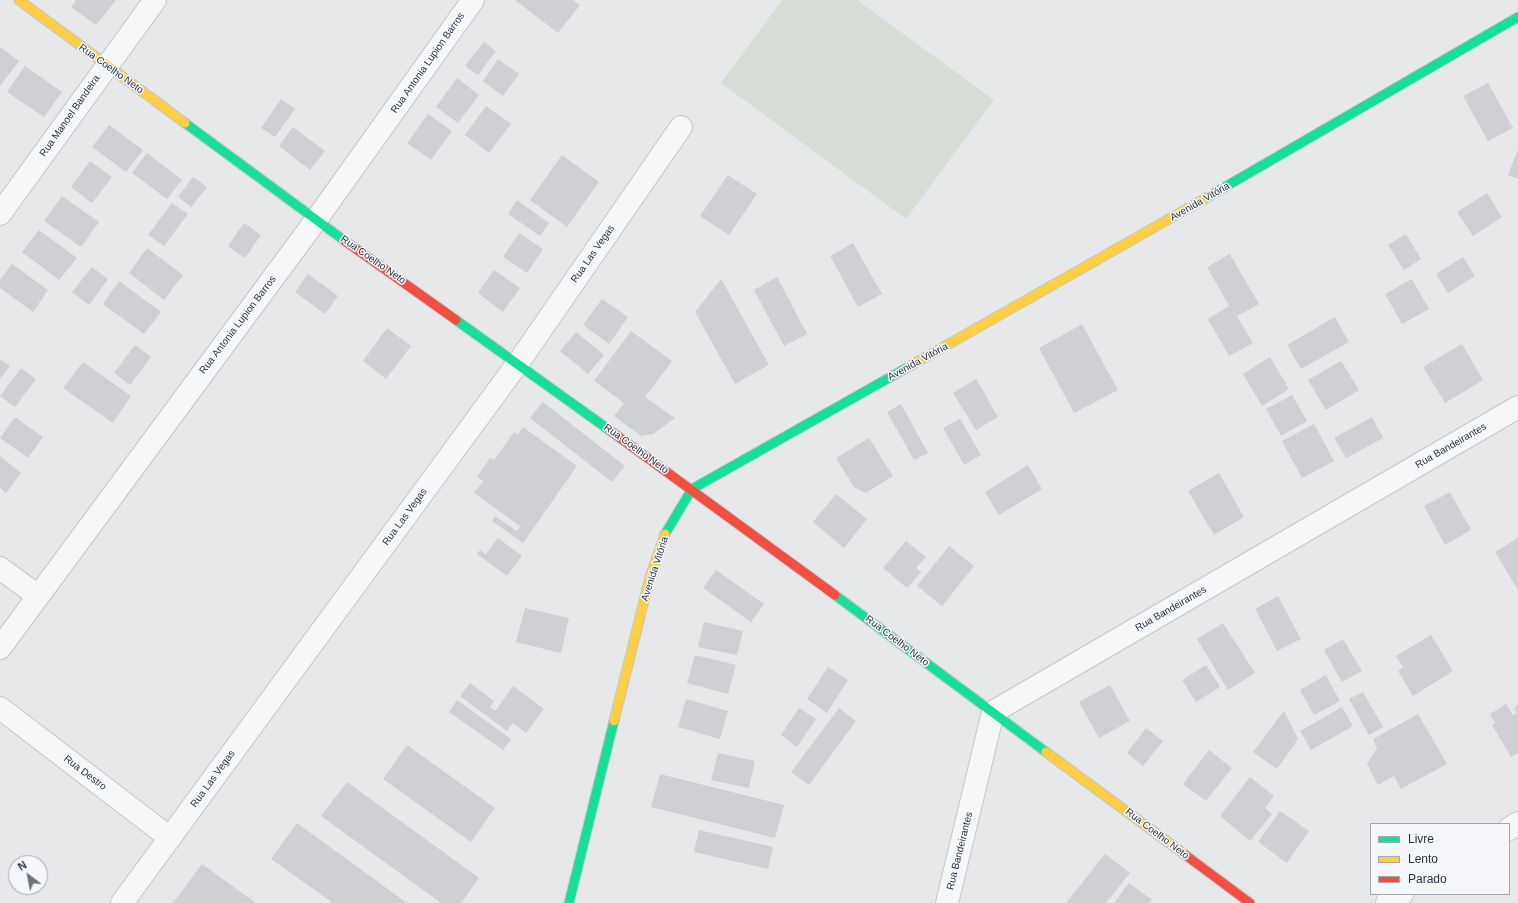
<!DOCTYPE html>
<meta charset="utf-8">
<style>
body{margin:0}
#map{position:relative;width:1518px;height:903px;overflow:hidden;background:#e6e8ea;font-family:Helvetica,sans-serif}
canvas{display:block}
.legend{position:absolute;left:1370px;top:823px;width:140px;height:72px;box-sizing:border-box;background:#f4f6f9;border:1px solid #a4a8b1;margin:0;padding:5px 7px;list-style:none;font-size:12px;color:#2b3445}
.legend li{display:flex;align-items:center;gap:8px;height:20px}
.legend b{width:20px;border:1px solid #a4a8b1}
.north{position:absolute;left:8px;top:855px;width:40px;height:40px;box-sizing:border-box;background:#f4f6f9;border:1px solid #a4a8b1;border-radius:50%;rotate:328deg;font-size:11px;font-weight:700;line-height:16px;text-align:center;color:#2b3445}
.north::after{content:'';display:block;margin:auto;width:14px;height:18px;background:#6c737f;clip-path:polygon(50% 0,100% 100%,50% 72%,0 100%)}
</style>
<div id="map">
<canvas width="1518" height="903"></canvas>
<ul class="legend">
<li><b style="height:5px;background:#16e098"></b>Livre</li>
<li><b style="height:5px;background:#ffcf43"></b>Lento</li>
<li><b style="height:5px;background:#f24e42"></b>Parado</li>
</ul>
<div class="north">N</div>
</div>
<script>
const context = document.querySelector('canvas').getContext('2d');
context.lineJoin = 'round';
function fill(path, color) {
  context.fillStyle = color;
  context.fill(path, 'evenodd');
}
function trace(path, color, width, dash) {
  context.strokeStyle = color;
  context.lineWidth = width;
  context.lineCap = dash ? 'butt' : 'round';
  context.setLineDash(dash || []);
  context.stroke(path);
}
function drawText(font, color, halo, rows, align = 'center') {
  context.font = font + ' Helvetica,sans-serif';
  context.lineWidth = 3;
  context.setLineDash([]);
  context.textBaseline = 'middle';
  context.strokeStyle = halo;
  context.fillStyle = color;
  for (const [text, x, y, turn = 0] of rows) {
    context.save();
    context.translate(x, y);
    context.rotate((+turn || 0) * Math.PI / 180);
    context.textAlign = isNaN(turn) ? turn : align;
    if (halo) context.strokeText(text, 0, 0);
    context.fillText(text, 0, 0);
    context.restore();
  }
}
const green = new Path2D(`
 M 782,0 L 857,0 L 994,100 L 906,219 L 721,83 Z`);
const building = new Path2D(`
 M 76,0 L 116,0 L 96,25 L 71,7 Z
 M 515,0 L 573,0 L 580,5 L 558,33 Z
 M 484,42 L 496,51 L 478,75 L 465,66 Z
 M 0,47 L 19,61 L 0,86 Z
 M 498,59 L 519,74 L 503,96 L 483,81 Z
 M 25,66 L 62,92 L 44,117 L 7,92 Z
 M 457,78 L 479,95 L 458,123 L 436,107 Z
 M 1488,83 L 1513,128 L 1488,141 L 1463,96 Z
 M 281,99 L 295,109 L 275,137 L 261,128 Z
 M 486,106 L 511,124 L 489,153 L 465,135 Z
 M 428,114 L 452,131 L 431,160 L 407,143 Z
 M 109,125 L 143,150 L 126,172 L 92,147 Z
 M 293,127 L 325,151 L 310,170 L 279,146 Z
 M 1518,149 L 1518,179 L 1508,175 Z
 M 147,153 L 182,180 L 167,199 L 132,173 Z
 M 562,155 L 599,182 L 567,227 L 530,200 Z
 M 90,161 L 112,177 L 92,203 L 71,187 Z
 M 728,175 L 757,194 L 729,235 L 700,216 Z
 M 193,177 L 207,187 L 191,207 L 178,197 Z
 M 1487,193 L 1502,217 L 1473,236 L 1457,212 Z
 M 62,196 L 99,222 L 81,247 L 44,221 Z
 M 517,200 L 549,223 L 540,236 L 508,214 Z
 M 172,203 L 188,214 L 164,246 L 148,235 Z
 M 244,223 L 261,235 L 245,258 L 228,246 Z
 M 39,230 L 77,258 L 59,280 L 22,252 Z
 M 519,233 L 543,249 L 527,273 L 503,257 Z
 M 1406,234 L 1421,259 L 1404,270 L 1388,245 Z
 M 853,243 L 882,294 L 858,307 L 830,256 Z
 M 147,248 L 183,275 L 164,300 L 129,273 Z
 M 1230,254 L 1259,304 L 1237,316 L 1253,343 L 1229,356 L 1208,319 L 1229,306 L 1207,267 Z
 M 1463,257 L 1475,276 L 1448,293 L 1436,274 Z
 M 12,264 L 48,290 L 33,312 L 0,288 L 0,280 Z
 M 92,267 L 108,279 L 89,305 L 72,292 Z
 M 494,270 L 520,288 L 503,312 L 478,293 Z
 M 308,274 L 338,296 L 325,314 L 295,292 Z
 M 777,277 L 807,334 L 784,346 L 754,290 Z
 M 721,279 L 769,365 L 735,384 L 695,312 Z
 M 1412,279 L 1429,309 L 1402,324 L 1385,294 Z
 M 119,281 L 161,312 L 144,334 L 103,304 Z
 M 602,299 L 628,317 L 609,344 L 583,325 Z
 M 1335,317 L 1349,342 L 1301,369 L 1287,345 Z
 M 1082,324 L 1118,390 L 1074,413 L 1039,348 Z
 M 387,328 L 411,346 L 386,379 L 363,361 Z
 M 631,331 L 672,361 L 645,397 L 675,418 L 653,434 L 641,436 L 614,416 L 624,403 L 594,381 Z
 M 576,332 L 604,355 L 588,374 L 560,351 Z
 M 1462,344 L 1483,380 L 1445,403 L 1423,367 Z
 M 135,345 L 151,357 L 130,385 L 114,373 Z
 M 1270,357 L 1289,389 L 1262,406 L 1243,374 Z
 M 0,359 L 10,366 L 0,379 Z
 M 1341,361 L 1359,390 L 1326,410 L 1308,380 Z
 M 83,362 L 131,396 L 113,423 L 63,388 Z
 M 21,368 L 36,379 L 15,407 L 0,396 Z
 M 976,379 L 998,417 L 976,430 L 953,393 Z
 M 1292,395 L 1307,421 L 1281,436 L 1266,409 Z
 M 543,402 L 625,466 L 612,482 L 530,418 Z
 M 901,404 L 928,453 L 914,460 L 887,412 Z
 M 15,417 L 43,437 L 28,458 L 0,438 Z
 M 1372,417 L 1383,438 L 1346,458 L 1334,438 Z
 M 960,419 L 981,455 L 964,465 L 943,428 Z
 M 1314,424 L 1334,461 L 1302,478 L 1282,441 Z
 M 523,427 L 577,466 L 523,543 L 492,521 L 495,516 L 517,531 L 520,526 L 474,493 L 483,481 L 477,477 L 490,458 L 494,460 L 514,432 L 518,434 Z
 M 869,438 L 893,476 L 866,493 L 854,487 L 836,458 Z
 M 0,456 L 21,473 L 6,493 L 0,488 Z
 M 1028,465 L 1042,489 L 999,515 L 985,492 Z
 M 1219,473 L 1244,517 L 1214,535 L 1188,491 Z
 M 1450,492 L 1471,530 L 1445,545 L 1424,506 Z
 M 836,494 L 867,519 L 844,548 L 813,522 Z
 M 498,538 L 522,556 L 507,576 L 477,554 L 480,550 L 486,554 Z
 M 1518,538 L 1518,590 L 1495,552 Z
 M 906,541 L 926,557 L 916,568 L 921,572 L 907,588 L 883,568 Z
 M 949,546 L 974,566 L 942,606 L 917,586 Z
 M 716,570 L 764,604 L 751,622 L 703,588 Z
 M 1278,596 L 1301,639 L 1277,651 L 1255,609 Z
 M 525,608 L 569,618 L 561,653 L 516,642 Z
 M 704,622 L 743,631 L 737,655 L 698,647 Z
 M 1223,623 L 1255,673 L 1228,690 L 1197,639 Z
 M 1431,635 L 1453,671 L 1413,696 L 1398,671 L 1403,667 L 1396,656 Z
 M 1343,639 L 1362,671 L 1342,682 L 1324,650 Z
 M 695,655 L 736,665 L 728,694 L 687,683 Z
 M 1206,665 L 1220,687 L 1196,702 L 1182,680 Z
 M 828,667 L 848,680 L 827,713 L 807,699 Z
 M 1326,675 L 1340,701 L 1314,715 L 1300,690 Z
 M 470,683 L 494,701 L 490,707 L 495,711 L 513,686 L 544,709 L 526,733 L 513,723 L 507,731 L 460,696 Z
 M 1110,685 L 1130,721 L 1099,738 L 1079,702 Z
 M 1363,692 L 1383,727 L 1369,735 L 1349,699 Z
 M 686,699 L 728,711 L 720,739 L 678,727 Z
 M 457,700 L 511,739 L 503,750 L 449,712 Z
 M 1506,704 L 1513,715 L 1517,713 L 1514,708 L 1518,705 L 1518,753 L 1511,757 L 1492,725 L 1495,723 L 1490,714 Z
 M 1342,707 L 1353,726 L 1311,750 L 1300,731 Z
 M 799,708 L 816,719 L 797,747 L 781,735 Z
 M 839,708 L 856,721 L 809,785 L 791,772 Z
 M 1284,711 L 1298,739 L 1277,769 L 1253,752 Z
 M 1418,714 L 1447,764 L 1401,789 L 1394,776 L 1378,785 L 1367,764 L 1377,748 L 1373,739 Z
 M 1146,728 L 1163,741 L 1143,766 L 1127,753 Z
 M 407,745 L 495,808 L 471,842 L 383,779 Z
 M 1209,750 L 1232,768 L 1206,801 L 1183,784 Z
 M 718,753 L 755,761 L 749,788 L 711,780 Z
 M 660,774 L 784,805 L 775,838 L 651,807 Z
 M 1250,777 L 1274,796 L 1265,808 L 1272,814 L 1250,841 L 1220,816 Z
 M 347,782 L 479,878 L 461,903 L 441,903 L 321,816 Z
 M 1280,811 L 1309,831 L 1287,863 L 1258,842 Z
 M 297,823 L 407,903 L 333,903 L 271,859 Z
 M 699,830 L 773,847 L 768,869 L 694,852 Z
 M 1105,854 L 1130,873 L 1106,903 L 1066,903 Z
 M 202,864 L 256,903 L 173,903 Z
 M 1129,883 L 1152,900 L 1149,903 L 1114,903 Z`);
const street = new Path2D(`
 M 0,214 L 155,0
 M 0,568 L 38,596
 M 0,648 L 316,220 L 473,0
 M 0,708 L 170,838
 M 1509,829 L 1518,823
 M 122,903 L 518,363 L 681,127
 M 947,903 L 993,712 L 1518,407
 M 1387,903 L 1402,894`);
const fast = new Path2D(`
 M 185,123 L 345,241
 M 1206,198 L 1518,17
 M 456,320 L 612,432
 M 665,534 L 692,489 L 910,366
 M 835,595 L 1046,752
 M 569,903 L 614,721`);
const slow = new Path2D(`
 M 19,0 L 185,123
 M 910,366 L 1206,198
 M 614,721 L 650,577 L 665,534
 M 1046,752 L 1184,854`);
const jam = new Path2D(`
 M 345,241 L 456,320
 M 612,432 L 835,595
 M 1184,854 L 1250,903`);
const streetNames = [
 ["Rua Antonia Lupion Barros",428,63,-55],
 ["Rua Coelho Neto",111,69,36],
 ["Rua Manoel Bandeira",70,116,-55],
 ["Avenida Vitória",1200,202,-30],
 ["Rua Las Vegas",593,254,-55],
 ["Rua Coelho Neto",373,260,35],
 ["Rua Antonia Lupion Barros",238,325,-53],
 ["Avenida Vitória",918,362,-29],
 ["Rua Bandeirantes",1451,446,-30],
 ["Rua Coelho Neto",636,449,36],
 ["Rua Las Vegas",405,517,-54],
 ["Avenida Vitória",655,569,-72],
 ["Rua Bandeirantes",1171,609,-30],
 ["Rua Coelho Neto",897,641,37],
 ["Rua Destro",85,773,37],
 ["Rua Las Vegas",213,779,-54],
 ["Rua Coelho Neto",1157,834,37],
 ["Rua Bandeirantes",960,851,-76]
];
fill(green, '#d6ded6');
fill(building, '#ced0d3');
trace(street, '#c4c6c8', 24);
trace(fast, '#c4c6c8', 11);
trace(slow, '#c4c6c8', 11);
trace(jam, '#c4c6c8', 11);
trace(street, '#f5f6f7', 22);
trace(fast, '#16e098', 9);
trace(slow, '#ffcf43', 9);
trace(jam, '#f24e42', 9);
drawText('10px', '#2b3445', '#f4f6f9', streetNames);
</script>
